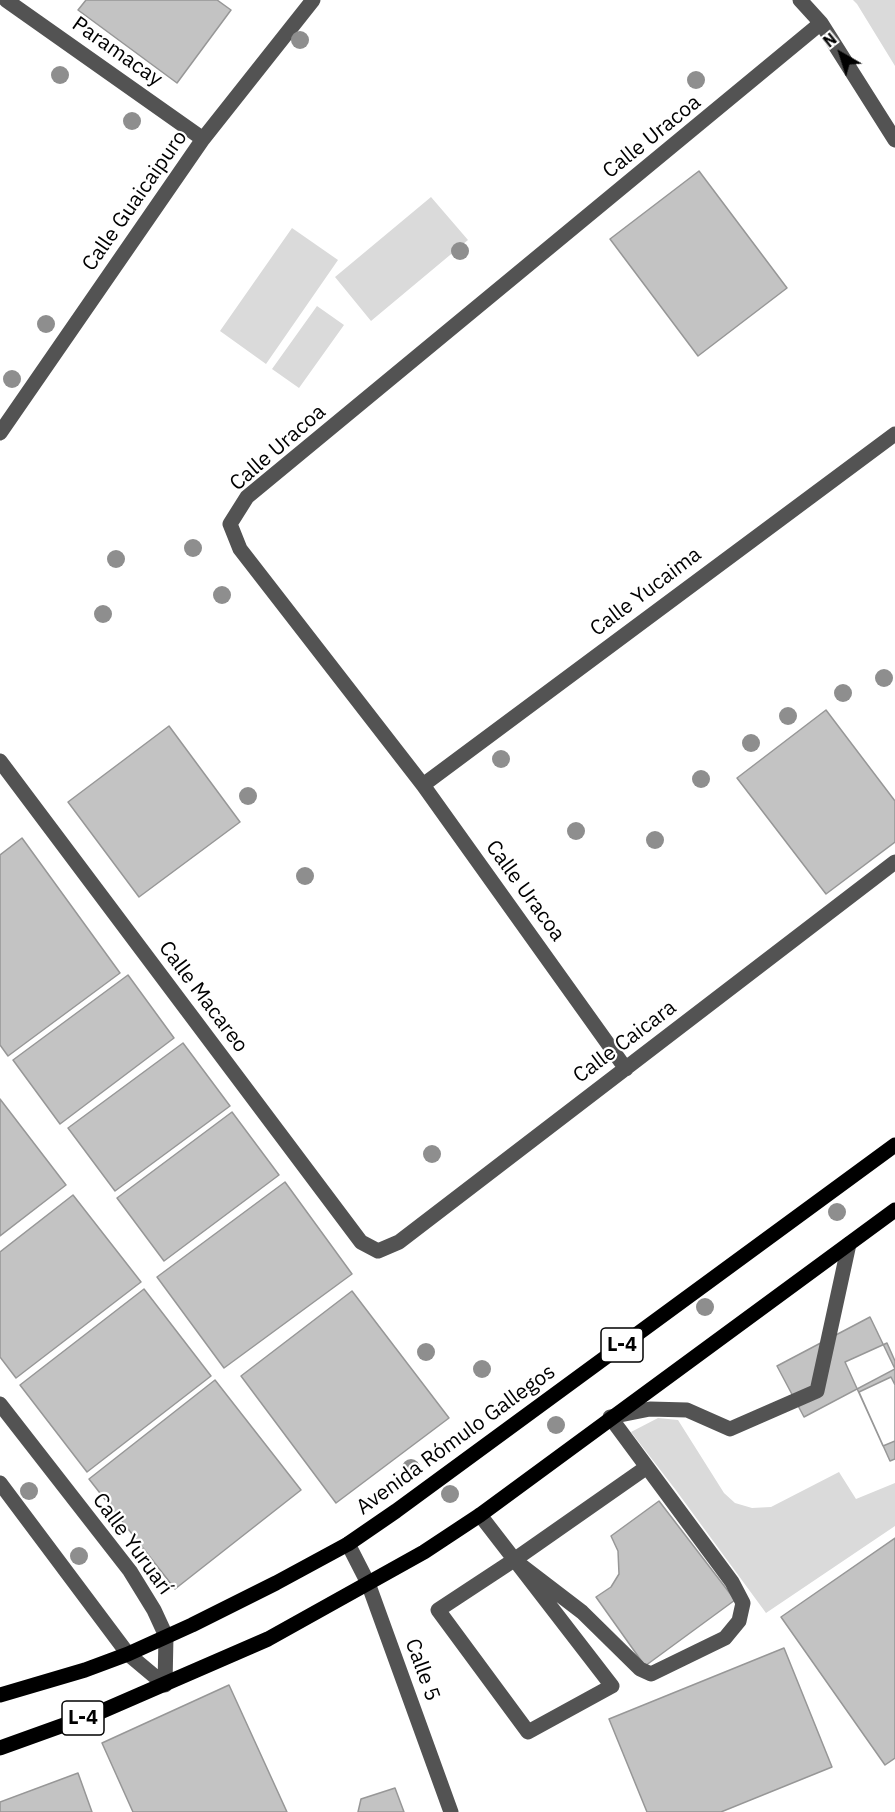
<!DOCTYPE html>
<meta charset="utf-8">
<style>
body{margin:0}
#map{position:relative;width:895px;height:1812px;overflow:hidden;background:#fff;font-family:"IBM Plex Sans",sans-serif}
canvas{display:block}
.north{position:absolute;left:811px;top:24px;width:60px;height:60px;-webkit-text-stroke:4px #fff;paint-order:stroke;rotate:321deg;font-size:16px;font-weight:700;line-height:24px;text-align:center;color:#000}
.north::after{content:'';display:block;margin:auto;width:21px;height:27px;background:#000;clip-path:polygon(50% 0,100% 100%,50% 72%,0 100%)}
</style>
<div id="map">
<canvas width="895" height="1812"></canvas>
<div class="north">N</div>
</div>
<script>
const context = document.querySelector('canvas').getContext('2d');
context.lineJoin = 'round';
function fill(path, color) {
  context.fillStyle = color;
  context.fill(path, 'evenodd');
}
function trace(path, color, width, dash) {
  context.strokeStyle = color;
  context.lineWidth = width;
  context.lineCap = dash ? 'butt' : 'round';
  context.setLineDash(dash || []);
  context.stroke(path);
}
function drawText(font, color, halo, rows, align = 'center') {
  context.font = font + ' "IBM Plex Sans",sans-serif';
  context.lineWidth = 4.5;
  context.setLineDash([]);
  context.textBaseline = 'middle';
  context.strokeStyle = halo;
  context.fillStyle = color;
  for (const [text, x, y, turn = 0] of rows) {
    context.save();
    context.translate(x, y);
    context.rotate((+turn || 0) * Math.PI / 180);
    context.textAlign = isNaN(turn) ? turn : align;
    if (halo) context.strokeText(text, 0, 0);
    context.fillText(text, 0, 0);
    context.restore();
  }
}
const green = new Path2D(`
 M 853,0 L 895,0 L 895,66 L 857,4 Z
 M 431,197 L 468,240 L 371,321 L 335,277 Z
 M 292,228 L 338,260 L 266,364 L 220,331 Z
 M 317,306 L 344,325 L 299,388 L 272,369 Z
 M 658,1418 L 678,1420 L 724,1493 L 735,1503 L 752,1508 L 771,1507 L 839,1472 L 856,1499 L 895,1483 L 895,1526 L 766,1613 L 675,1489 L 631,1432 Z`);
const building = new Path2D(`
 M 86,0 L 217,0 L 231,10 L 177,83 L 78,10 Z
 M 699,171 L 787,288 L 698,356 L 610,239 Z
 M 826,710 L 895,801 L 895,842 L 826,894 L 737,778 Z
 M 169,726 L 240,822 L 139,897 L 68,802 Z
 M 22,838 L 120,973 L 8,1056 L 0,1045 L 0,855 Z
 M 128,975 L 174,1038 L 60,1124 L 13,1060 Z
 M 183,1043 L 230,1106 L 115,1191 L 68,1128 Z
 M 0,1099 L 66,1185 L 0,1236 Z
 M 232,1112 L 279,1175 L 164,1261 L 117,1198 Z
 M 285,1182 L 352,1274 L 224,1368 L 157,1277 Z
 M 73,1195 L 141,1282 L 16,1378 L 0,1357 L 0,1252 Z
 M 144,1289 L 211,1376 L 87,1472 L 20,1385 Z
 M 352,1291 L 449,1418 L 336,1503 L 241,1376 Z
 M 870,1317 L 895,1369 L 804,1417 L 777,1366 Z
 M 887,1343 L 895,1361 L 895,1441 L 883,1446 L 845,1362 Z
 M 891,1377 L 895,1385 L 895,1459 L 890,1461 L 859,1392 Z
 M 215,1380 L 301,1490 L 175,1589 L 89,1479 Z
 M 659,1501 L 735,1600 L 645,1666 L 596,1597 L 611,1587 L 619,1574 L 618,1551 L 611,1536 Z
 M 895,1538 L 895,1758 L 885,1765 L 781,1617 Z
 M 784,1648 L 832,1767 L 721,1812 L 647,1812 L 609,1719 Z
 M 229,1685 L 287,1812 L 133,1812 L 102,1743 Z
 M 78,1773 L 92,1812 L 0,1812 L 0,1802 Z
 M 395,1788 L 404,1812 L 358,1812 L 361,1799 Z`);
const minor = new Path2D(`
 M 6,0 L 203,139
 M 800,0 L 821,23 L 895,140
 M 0,433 L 203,139 L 313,0
 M 0,761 L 361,1242 L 378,1251 L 399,1242 L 895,862
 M 423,785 L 895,434
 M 626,1069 L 423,785 L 240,549 L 230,524 L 247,497 L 821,23
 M 0,1404 L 130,1571 L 154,1610 L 166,1636 L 165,1685
 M 0,1483 L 128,1654 L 165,1685
 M 480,1515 L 612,1686 L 528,1732 L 438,1610 L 514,1560 L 647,1467
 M 348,1544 L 368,1583 L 451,1812
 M 514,1560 L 582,1612 L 640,1669 L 651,1674 L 725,1638 L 739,1621 L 743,1603 L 732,1582 L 610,1417 L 650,1409 L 687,1410 L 730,1429 L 817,1391 L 849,1244`);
const major = new Path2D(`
 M 0,1695 L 85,1670 L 128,1654 L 192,1625 L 276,1583 L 348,1544 L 396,1511 L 895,1145
 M 0,1748 L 100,1712 L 268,1639 L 424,1552 L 480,1515 L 895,1210`);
const trees = [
 [300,40],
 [60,75],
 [696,80],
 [132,121],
 [460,251],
 [46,324],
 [12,379],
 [193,548],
 [116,559],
 [222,595],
 [103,614],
 [884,678],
 [843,693],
 [788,716],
 [751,743],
 [501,759],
 [701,779],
 [248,796],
 [576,831],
 [655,840],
 [305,876],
 [432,1154],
 [837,1212],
 [705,1307],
 [426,1352],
 [482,1369],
 [556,1425],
 [411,1468],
 [29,1491],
 [450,1494],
 [79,1556]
];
const shields = [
 [622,1345,42],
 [83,1718,42]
];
const shieldNames = [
 ["L-4",622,1345],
 ["L-4",83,1718]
];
const streetNames = [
 ["Paramacay",117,52,35],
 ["Calle Uracoa",652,137,-39],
 ["Calle Guaicaipuro",135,201,-55],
 ["Calle Uracoa",278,448,-41],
 ["Calle Yucaima",646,592,-37],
 ["Calle Uracoa",525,891,54],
 ["Calle Macareo",203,997,53],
 ["Calle Caicara",625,1042,-37],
 ["Avenida Rómulo Gallegos",456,1440,-36],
 ["Calle Yuruarí",132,1544,54],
 ["Calle 5",422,1670,70]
];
fill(green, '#dadada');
fill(building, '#c3c3c3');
trace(building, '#979797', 1.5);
trace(minor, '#535353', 15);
trace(major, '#000', 15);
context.fillStyle = '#8e8e8e';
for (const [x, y] of trees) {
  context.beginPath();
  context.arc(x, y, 9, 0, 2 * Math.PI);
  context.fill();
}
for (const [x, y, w] of shields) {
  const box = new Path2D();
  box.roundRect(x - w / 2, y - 17, w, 34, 4.5);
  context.fillStyle = '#fff';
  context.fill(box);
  trace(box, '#000', 1.5);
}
drawText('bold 20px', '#000', null, shieldNames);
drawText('21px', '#000', '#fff', streetNames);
</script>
